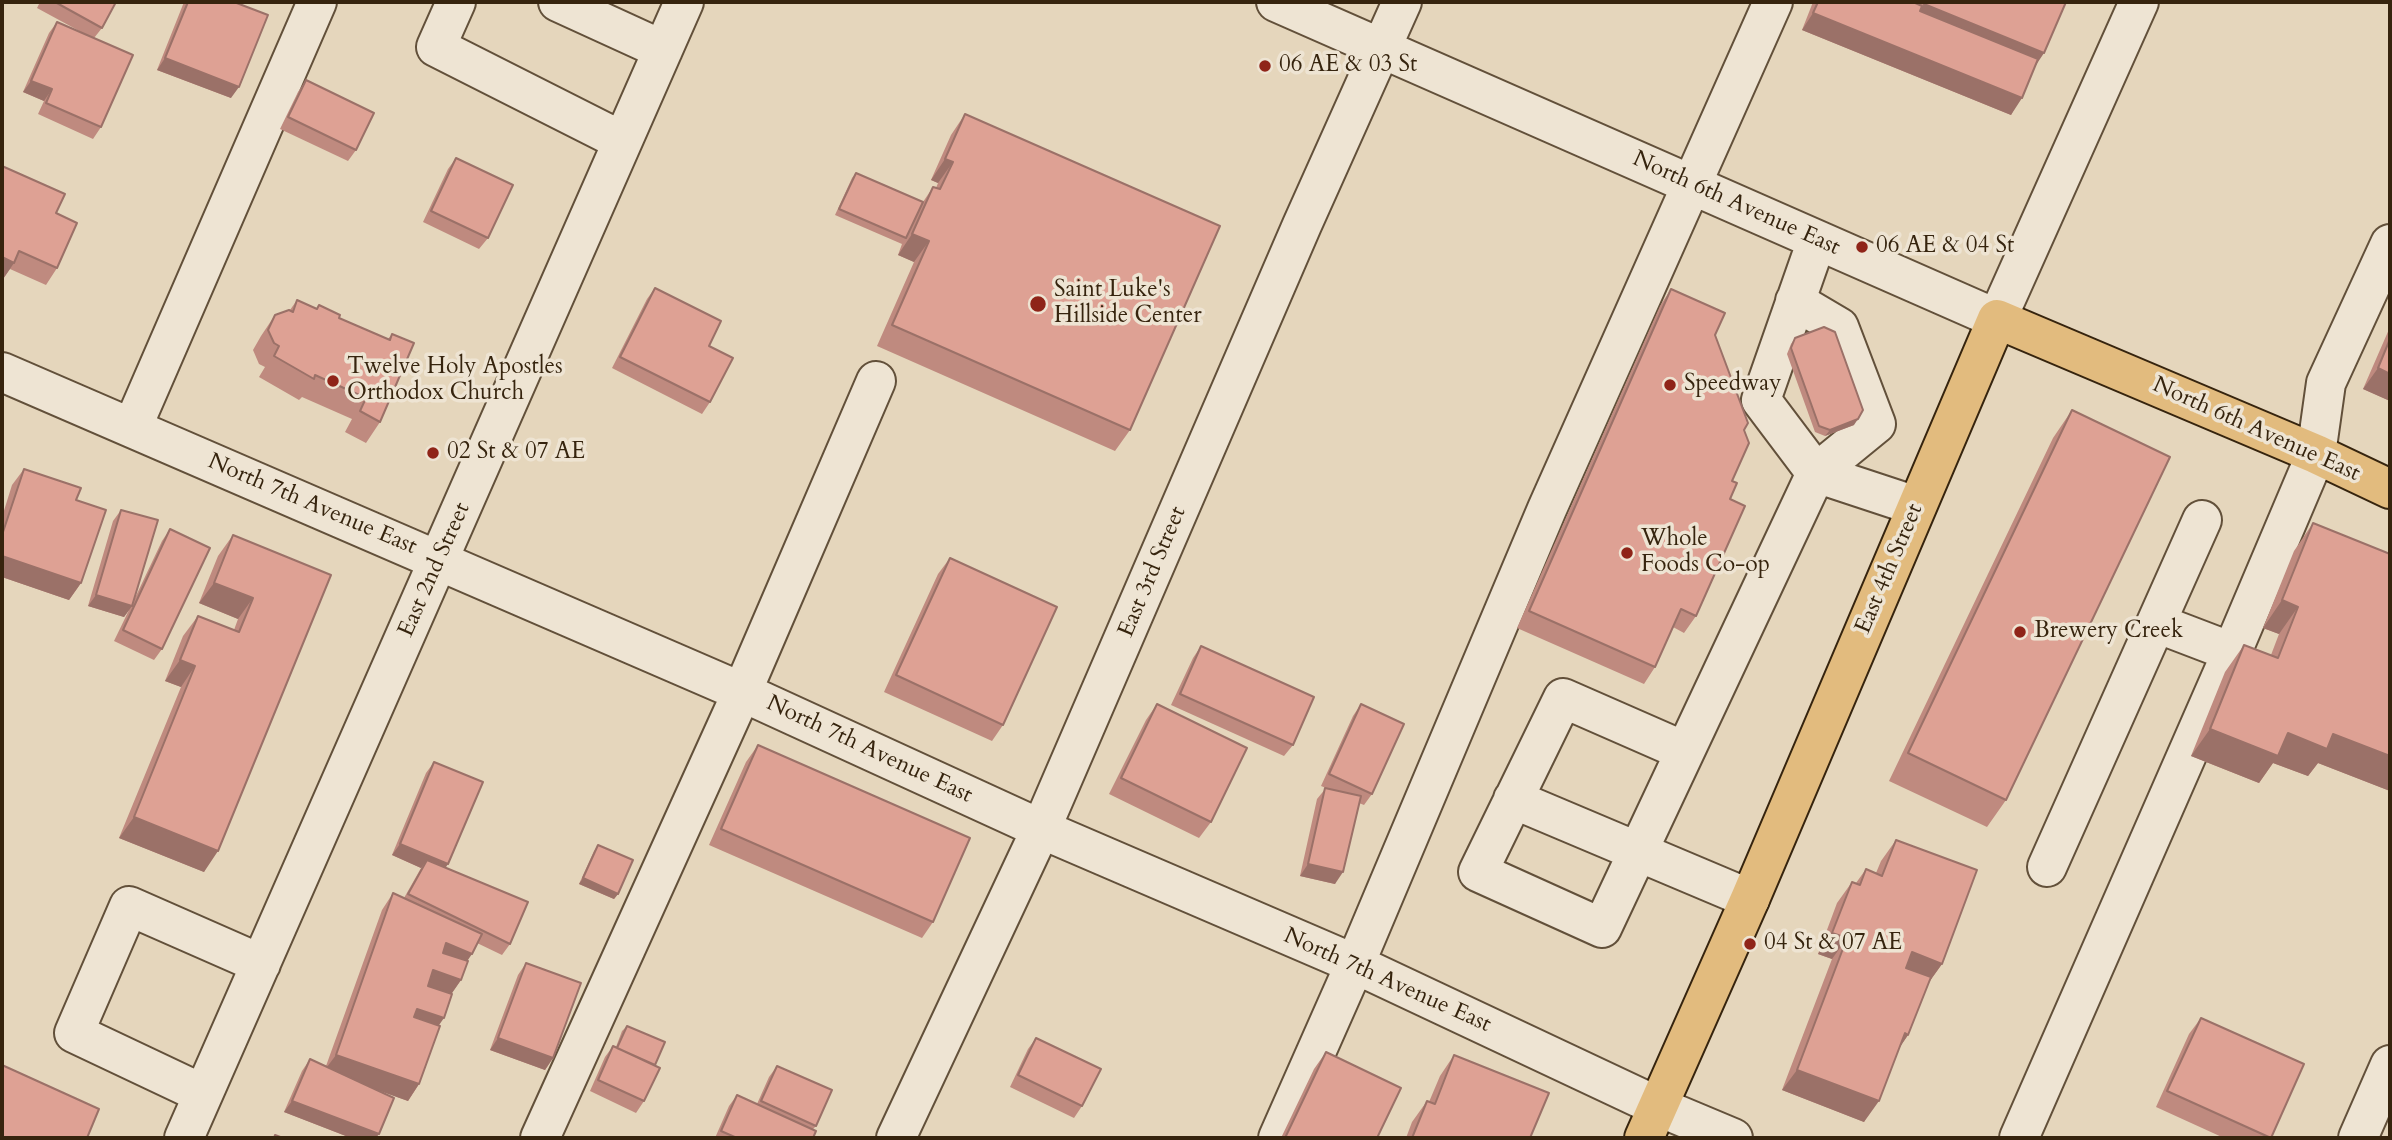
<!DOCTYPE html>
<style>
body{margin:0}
#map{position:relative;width:2392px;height:1140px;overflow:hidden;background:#e5d6bc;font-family:Cardo,serif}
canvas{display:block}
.frame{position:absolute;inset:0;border:4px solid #36240e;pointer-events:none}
</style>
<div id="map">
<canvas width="2392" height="1140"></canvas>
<div class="frame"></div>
</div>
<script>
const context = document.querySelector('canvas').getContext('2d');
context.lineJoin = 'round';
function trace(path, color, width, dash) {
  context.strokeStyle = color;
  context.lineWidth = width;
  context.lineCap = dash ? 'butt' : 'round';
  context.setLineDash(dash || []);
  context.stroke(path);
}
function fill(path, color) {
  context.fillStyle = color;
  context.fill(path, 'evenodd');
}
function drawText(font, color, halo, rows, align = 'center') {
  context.font = font + ' Cardo,serif';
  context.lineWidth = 7;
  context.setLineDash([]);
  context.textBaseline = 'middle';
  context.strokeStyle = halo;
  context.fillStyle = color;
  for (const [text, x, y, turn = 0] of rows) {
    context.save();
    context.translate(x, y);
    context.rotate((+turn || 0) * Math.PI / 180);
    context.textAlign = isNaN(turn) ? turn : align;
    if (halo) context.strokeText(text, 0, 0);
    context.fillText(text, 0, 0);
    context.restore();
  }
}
const minor = new Path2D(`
 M 456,2 L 436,47 L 622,141
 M 558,2 L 663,50
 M 1276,2 L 1997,319 L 2139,2
 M 1817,240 L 1761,400 L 1816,473 L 1916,506
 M 2,372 L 742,692 L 1041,829 L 1355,964 L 1659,1107 L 1733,1138
 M 132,428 L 317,2
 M 2202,520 L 2156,623 L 2232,652
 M 1684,751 L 1563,698 L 1478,872 L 1602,928 L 1816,473 L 1876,424 L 1839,327 L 1795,301
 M 1513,799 L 1750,899
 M 2047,867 L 2156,623
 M 203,1094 L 74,1033 L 129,906 L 261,964
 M 184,1138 L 684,2
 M 540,1138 L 742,692 L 876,381
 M 896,1138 L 1041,829 L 1302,225 L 1402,2
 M 1278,1138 L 1355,964 L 1547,509 L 1773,2
 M 2019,1138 L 2232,652 L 2316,454 L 2326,383 L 2390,244
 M 2358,1138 L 2390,1065`);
const major = new Path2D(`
 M 1644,1138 L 1750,899 L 1997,319 L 2316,454 L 2390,489`);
const wall = new Path2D(`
 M 40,2 L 116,2 L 102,28 L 94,38 L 101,127 L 93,139 L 38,114 L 44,101 L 23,92 L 49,33 L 57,22 L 83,33 L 37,8 Z
 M 184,2 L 234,2 L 231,98 L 157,70 Z
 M 1813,2 L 1913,2 L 1918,4 L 1919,2 L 2066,2 L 2011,115 L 1802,30 Z
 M 306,80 L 356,150 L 348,161 L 280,129 L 298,92 Z
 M 965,114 L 1130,430 L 1115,451 L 877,346 L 914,262 L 898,255 L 902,244 L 835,215 L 852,178 L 856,173 L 923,202 L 933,187 L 936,188 L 938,183 L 931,180 L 951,135 Z
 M 456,158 L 488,238 L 479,249 L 423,222 L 448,169 Z
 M 2,166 L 56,213 L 57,268 L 46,285 L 10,269 L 3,279 Z
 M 655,288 L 709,346 L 710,402 L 702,414 L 612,368 L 647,299 Z
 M 1671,289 L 1715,335 L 1744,430 L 1732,481 L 1730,499 L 1696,616 L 1684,633 L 1673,627 L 1655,667 L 1644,684 L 1517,628 L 1660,306 Z
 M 297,300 L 317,309 L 319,305 L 339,318 L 388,339 L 392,334 L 380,422 L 366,443 L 345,432 L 352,419 L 302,397 L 299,400 L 259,377 L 265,367 L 259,364 L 253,350 L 261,336 L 275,315 L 290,310 Z
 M 2390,327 L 2390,401 L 2363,389 Z
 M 1795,338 L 1854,425 L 1825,436 L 1815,432 L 1787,354 L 1791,344 Z
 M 2072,410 L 2006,800 L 1987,827 L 1889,781 L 2053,438 Z
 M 24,469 L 76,500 L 81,583 L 69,600 L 2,577 L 2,517 L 12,485 Z
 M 121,510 L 134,600 L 162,541 L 170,529 L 162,649 L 154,660 L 114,641 L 129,610 L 124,617 L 88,606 L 113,521 Z
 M 2313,523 L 2390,554 L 2390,791 L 2318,763 L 2308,776 L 2273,763 L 2259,783 L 2191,756 L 2225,672 L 2244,645 L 2271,655 L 2279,634 L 2263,628 L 2294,551 Z
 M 233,535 L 331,575 L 204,872 L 119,838 L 181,687 L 165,681 L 183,636 L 198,616 L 234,630 L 238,619 L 199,603 L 218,556 Z
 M 950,558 L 1003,725 L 992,741 L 884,692 L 938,574 Z
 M 1201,646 L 1293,745 L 1284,756 L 1171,705 L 1193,658 Z
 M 1157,704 L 1211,822 L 1199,838 L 1109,794 L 1146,720 Z
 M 1361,704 L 1372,794 L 1364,805 L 1359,803 L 1335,884 L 1300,876 L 1317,799 L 1326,788 L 1321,786 L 1353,716 Z
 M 758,745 L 933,922 L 922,938 L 709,845 L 746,762 Z
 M 434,762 L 445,868 L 510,944 L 502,955 L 477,943 L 467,961 L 461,980 L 451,994 L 438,1026 L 419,1084 L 408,1101 L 378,1090 L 376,1138 L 351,1138 L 284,1112 L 302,1071 L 310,1059 L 326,1066 L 382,910 L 393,893 L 404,898 L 421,868 L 392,855 L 426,773 Z
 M 1896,840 L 1942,964 L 1929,982 L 1908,1035 L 1899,1048 L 1864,1122 L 1782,1090 L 1832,959 L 1818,954 L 1837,903 L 1852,882 L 1856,883 L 1866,869 L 1876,873 L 1881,861 Z
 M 598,845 L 618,894 L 614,899 L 579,884 L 594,851 Z
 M 526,963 L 553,1058 L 545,1070 L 490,1050 L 518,975 Z
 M 2201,1018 L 2271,1138 L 2224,1138 L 2156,1107 L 2189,1034 Z
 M 627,1026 L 655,1065 L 644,1101 L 636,1113 L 590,1091 L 605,1057 L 613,1046 L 616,1047 L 622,1031 Z
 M 1036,1038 L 1082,1106 L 1074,1118 L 1010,1087 L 1028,1049 Z
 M 1326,1052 L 1377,1138 L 1281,1138 L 1314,1069 Z
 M 1454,1055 L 1530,1138 L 1406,1138 L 1412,1122 L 1427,1101 L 1429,1102 L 1440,1076 Z
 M 777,1066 L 816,1126 L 813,1129 L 813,1138 L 715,1138 L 729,1106 L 737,1095 L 757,1104 L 769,1077 Z`);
const shadedWall = new Path2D(`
 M 1924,4 L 2044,53 L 2030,74 L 1910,25 Z
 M 1813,13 L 2022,98 L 2011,115 L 1802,30 Z
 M 165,58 L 239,87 L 231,98 L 157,70 Z
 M 31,81 L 52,89 L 44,101 L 23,92 Z
 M 945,159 L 953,162 L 938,183 L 931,180 Z
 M 912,234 L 929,241 L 914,262 L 898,255 Z
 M 2,257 L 14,263 L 3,279 L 2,279 Z
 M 2378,368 L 2390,374 L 2390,401 L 2363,389 Z
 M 1858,419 L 1854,425 L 1825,436 L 1830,430 Z
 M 2,556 L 81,583 L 69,600 L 2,577 Z
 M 214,583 L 253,598 L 238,619 L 199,603 Z
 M 96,595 L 132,606 L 124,617 L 88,606 Z
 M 2282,600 L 2298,607 L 2279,634 L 2263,628 Z
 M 180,660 L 195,666 L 181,687 L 165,681 Z
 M 2210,729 L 2288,733 L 2333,734 L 2390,756 L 2390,791 L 2318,763 L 2308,776 L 2273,763 L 2259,783 L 2191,756 Z
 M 134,817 L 218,851 L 204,872 L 119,838 Z
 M 400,844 L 448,864 L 440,876 L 427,860 L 421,868 L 392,855 Z
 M 1308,864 L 1343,872 L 1335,884 L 1300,876 Z
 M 583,878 L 618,894 L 614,899 L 579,884 Z
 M 1832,933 L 1847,938 L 1832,959 L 1818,954 Z
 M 446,943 L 472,954 L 461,970 L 434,960 Z
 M 1912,952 L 1942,964 L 1927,985 L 1897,973 Z
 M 433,970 L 461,980 L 450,996 L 422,986 Z
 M 417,1009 L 444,1018 L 432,1035 L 405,1025 Z
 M 1905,1033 L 1908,1035 L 1894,1056 Z
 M 498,1038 L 553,1058 L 545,1070 L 490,1050 Z
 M 336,1055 L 419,1084 L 408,1101 L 324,1071 Z
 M 1797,1070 L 1879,1101 L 1864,1122 L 1782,1090 Z
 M 292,1101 L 379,1134 L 376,1138 L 351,1138 L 284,1112 Z`);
const building = new Path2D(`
 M 55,2 L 116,2 L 102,28 Z
 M 188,2 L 234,2 L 268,15 L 239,87 L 165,58 Z
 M 1818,2 L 1913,2 L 1922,6 L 1920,11 L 2038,59 L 2022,98 L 1813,13 Z
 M 1925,2 L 2066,2 L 2044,53 L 1924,4 Z
 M 57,22 L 133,55 L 101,127 L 46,103 L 52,89 L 31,81 Z
 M 306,80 L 374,113 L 356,150 L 288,117 Z
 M 965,114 L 1220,226 L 1130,430 L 892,325 L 929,241 L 912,234 L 933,187 L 940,189 L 953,162 L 945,159 Z
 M 456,158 L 513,185 L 488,238 L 431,211 Z
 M 2,166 L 65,194 L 56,213 L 77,223 L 57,268 L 19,251 L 14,263 L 2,257 Z
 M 856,173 L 923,202 L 906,238 L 839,209 Z
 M 655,288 L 721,321 L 709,346 L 733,358 L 710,402 L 620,357 Z
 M 1671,289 L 1725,313 L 1715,335 L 1748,423 L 1744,430 L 1749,443 L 1732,481 L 1737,483 L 1730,499 L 1745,506 L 1696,616 L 1681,609 L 1655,667 L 1529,611 Z
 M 297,300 L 317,309 L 319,305 L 340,315 L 339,318 L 390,340 L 392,334 L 414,343 L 380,422 L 360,411 L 366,398 L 315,375 L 314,379 L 274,356 L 279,346 L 274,343 L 268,330 L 275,315 L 289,310 L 293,312 Z
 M 1824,327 L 1835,332 L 1863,410 L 1858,419 L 1830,430 L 1819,426 L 1791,348 L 1795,338 Z
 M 2390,339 L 2390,374 L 2378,368 Z
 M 2072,410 L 2170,457 L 2006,800 L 1908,753 Z
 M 24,469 L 81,488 L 76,500 L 106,510 L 81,583 L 2,556 L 2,535 Z
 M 121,510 L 158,520 L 132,606 L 96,595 Z
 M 2313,523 L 2390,554 L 2390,756 L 2333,734 L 2327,749 L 2288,733 L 2278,756 L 2210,729 L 2244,645 L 2278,658 L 2298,607 L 2282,600 Z
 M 170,529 L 210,548 L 162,649 L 123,630 Z
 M 233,535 L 331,575 L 218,851 L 134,817 L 195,666 L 180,660 L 198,616 L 239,632 L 253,598 L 214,583 Z
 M 950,558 L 1057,607 L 1003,725 L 896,675 Z
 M 1201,646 L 1314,697 L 1293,745 L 1180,694 Z
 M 1157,704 L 1247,748 L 1211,822 L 1121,778 Z
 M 1361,704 L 1404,724 L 1372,794 L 1329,774 Z
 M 758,745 L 970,838 L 933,922 L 721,829 Z
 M 434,762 L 483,782 L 448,864 L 400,844 Z
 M 1325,788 L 1361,796 L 1343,872 L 1308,864 Z
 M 1896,840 L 1977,870 L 1942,964 L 1912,952 L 1906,968 L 1931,977 L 1908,1035 L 1905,1033 L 1879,1101 L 1797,1070 L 1847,938 L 1832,933 L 1852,882 L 1860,885 L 1866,869 L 1882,876 Z
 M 598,845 L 633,860 L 618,894 L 583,878 Z
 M 427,860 L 528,902 L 510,944 L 408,894 Z
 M 393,893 L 482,934 L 472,954 L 446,943 L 443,953 L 468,961 L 461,980 L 433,970 L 428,986 L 452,994 L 444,1018 L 417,1009 L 414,1017 L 440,1026 L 419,1084 L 336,1055 Z
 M 526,963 L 581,983 L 553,1058 L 498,1038 Z
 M 2201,1018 L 2304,1064 L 2271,1138 L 2167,1091 Z
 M 627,1026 L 665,1042 L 655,1065 L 617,1048 Z
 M 1036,1038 L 1101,1069 L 1082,1106 L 1018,1075 Z
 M 613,1046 L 660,1068 L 644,1101 L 598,1080 Z
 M 1326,1052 L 1401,1088 L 1377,1138 L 1285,1138 Z
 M 1454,1055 L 1549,1093 L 1530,1138 L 1412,1138 L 1427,1101 L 1435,1104 Z
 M 310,1059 L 394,1098 L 379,1134 L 292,1101 Z
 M 2,1065 L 99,1109 L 87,1138 L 2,1138 Z
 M 777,1066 L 832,1090 L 816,1126 L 761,1101 Z
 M 737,1095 L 816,1131 L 813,1138 L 737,1138 L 721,1131 Z
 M 275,1135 L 283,1138 L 274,1138 Z`);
const markers = [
 [1265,66,7,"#8f2418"],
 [1862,247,7,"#8f2418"],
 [1038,304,9,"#8f2418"],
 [333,381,7,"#8f2418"],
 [1670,385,7,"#8f2418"],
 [433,453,7,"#8f2418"],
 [1627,553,7,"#8f2418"],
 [2020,632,7,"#8f2418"],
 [1750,944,7,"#8f2418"]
];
const poiNames = [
 ["06 AE & 03 St",1279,66],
 ["06 AE & 04 St",1876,247],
 ["Saint Luke's",1054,291],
 ["Hillside Center",1054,317],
 ["Twelve Holy Apostles",347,368],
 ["Orthodox Church",347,394],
 ["Speedway",1684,385],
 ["02 St & 07 AE",447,453],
 ["Whole",1641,540],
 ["Foods Co-op",1641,566],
 ["Brewery Creek",2034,632],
 ["04 St & 07 AE",1764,944]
];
const streetNames = [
 ["North 6th Avenue East",1736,204,24],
 ["North 6th Avenue East",2256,430,24],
 ["North 7th Avenue East",312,505,23],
 ["East 4th Street",1890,569,-67],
 ["East 2nd Street",435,570,-66],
 ["East 3rd Street",1153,572,-67],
 ["North 7th Avenue East",869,750,25],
 ["North 7th Avenue East",1387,981,24]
];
trace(minor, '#62503a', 42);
trace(major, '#36240e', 42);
trace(minor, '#eee4d3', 38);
trace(major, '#e2bb7e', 38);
fill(wall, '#bf8a7f');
fill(shadedWall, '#9b7168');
fill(building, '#dea194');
trace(building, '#9b7168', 2);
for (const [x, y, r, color] of markers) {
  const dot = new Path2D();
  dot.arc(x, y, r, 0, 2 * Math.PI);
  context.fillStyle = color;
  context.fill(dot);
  trace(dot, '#eee4d3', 2.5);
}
drawText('23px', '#36240e', '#eee4d3', poiNames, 'left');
drawText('23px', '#36240e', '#eee4d3', streetNames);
</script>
